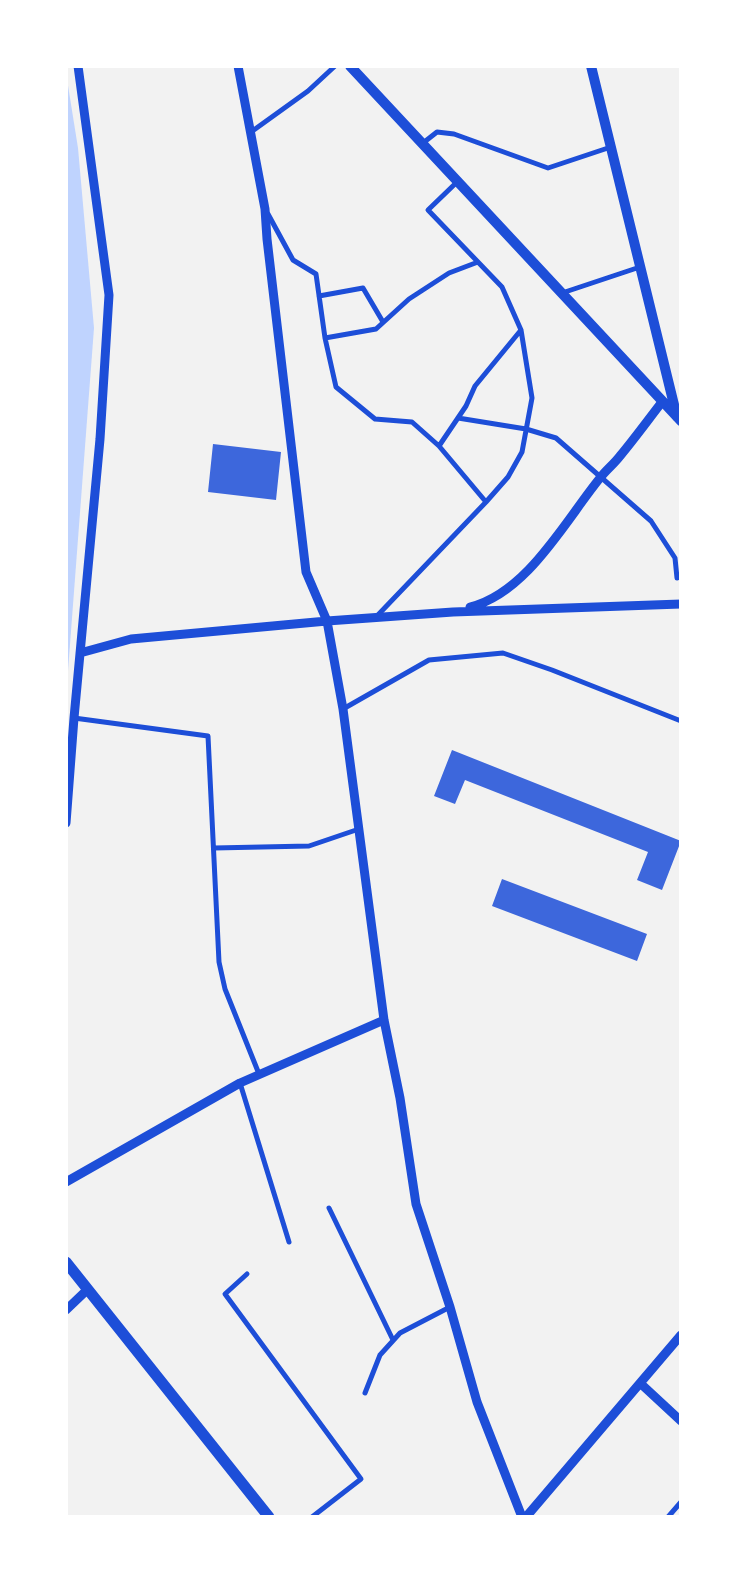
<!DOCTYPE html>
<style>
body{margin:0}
#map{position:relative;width:747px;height:1583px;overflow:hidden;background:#f2f2f2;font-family:Mulish,sans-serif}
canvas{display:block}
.frame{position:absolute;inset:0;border:68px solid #fff;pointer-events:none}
</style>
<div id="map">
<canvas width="747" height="1583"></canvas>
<div class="frame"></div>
</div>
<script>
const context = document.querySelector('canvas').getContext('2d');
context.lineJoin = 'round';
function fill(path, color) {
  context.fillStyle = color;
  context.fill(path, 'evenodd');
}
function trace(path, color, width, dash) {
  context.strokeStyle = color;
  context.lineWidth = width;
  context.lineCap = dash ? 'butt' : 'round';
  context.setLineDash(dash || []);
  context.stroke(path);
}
const water = new Path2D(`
 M 66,73 L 78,148 L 94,328 L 66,697 Z`);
const building = new Path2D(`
 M 213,444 L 281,452 L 276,500 L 208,492 Z
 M 452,750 L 681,841 L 662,890 L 637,880 L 648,852 L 465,780 L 455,804 L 434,796 Z
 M 502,879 L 647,934 L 637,961 L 492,906 Z`);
const minor = new Path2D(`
 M 251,132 L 308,91 L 335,66
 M 423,143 L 437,132 L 454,134 L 548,168 L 611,147
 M 268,214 L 293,260 L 316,274 L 325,338 L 336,387 L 375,419 L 412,422 L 439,446 L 486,502
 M 562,293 L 640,267
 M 319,296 L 363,288 L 383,322
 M 325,338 L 376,329 L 409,299 L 449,273 L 478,262
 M 458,418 L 526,429 L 556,438 L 651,521 L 675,558 L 677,578
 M 439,446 L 466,406 L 475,386 L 521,330
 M 376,617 L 486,502 L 508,477 L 522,452 L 532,398 L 521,330 L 502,287 L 428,210 L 457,182
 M 343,709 L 429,660 L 503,653 L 552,670 L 681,721
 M 74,718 L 208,736 L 219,962 L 225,989 L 259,1074
 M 214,848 L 309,846 L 359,829
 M 240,1083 L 289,1242
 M 329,1208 L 393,1340
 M 247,1274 L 225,1294 L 361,1479 L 312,1517
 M 365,1393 L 380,1355 L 400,1333 L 450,1307
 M 668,1517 L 681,1502`);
const tertiary = new Path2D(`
 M 238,66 L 265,209 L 267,239 L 306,572 L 327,621 L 343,709 L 384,1020 L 400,1098 L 416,1204 L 450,1307 L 477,1402 L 522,1517
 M 470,607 C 527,593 565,521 600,478 C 606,470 614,464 620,456 C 635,438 648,420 662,402
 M 80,653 L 131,639 L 327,621 L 453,612 L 681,604
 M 66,823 L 74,718 L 100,439 L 109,295 L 78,66
 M 66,1182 L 240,1083 L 384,1020
 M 66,1310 L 88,1289
 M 640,1383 L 681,1421
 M 526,1517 L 681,1335`);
const secondary = new Path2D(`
 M 350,66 L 681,421
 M 591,66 L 677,417`);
const primary = new Path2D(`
 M 66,1262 L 269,1517`);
fill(water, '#bfd3fe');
fill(building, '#3d67dc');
trace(minor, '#1d4ed8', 5);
trace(tertiary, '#1d4ed8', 9);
trace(secondary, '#1d4ed8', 10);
trace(primary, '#1d4ed8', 11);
</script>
